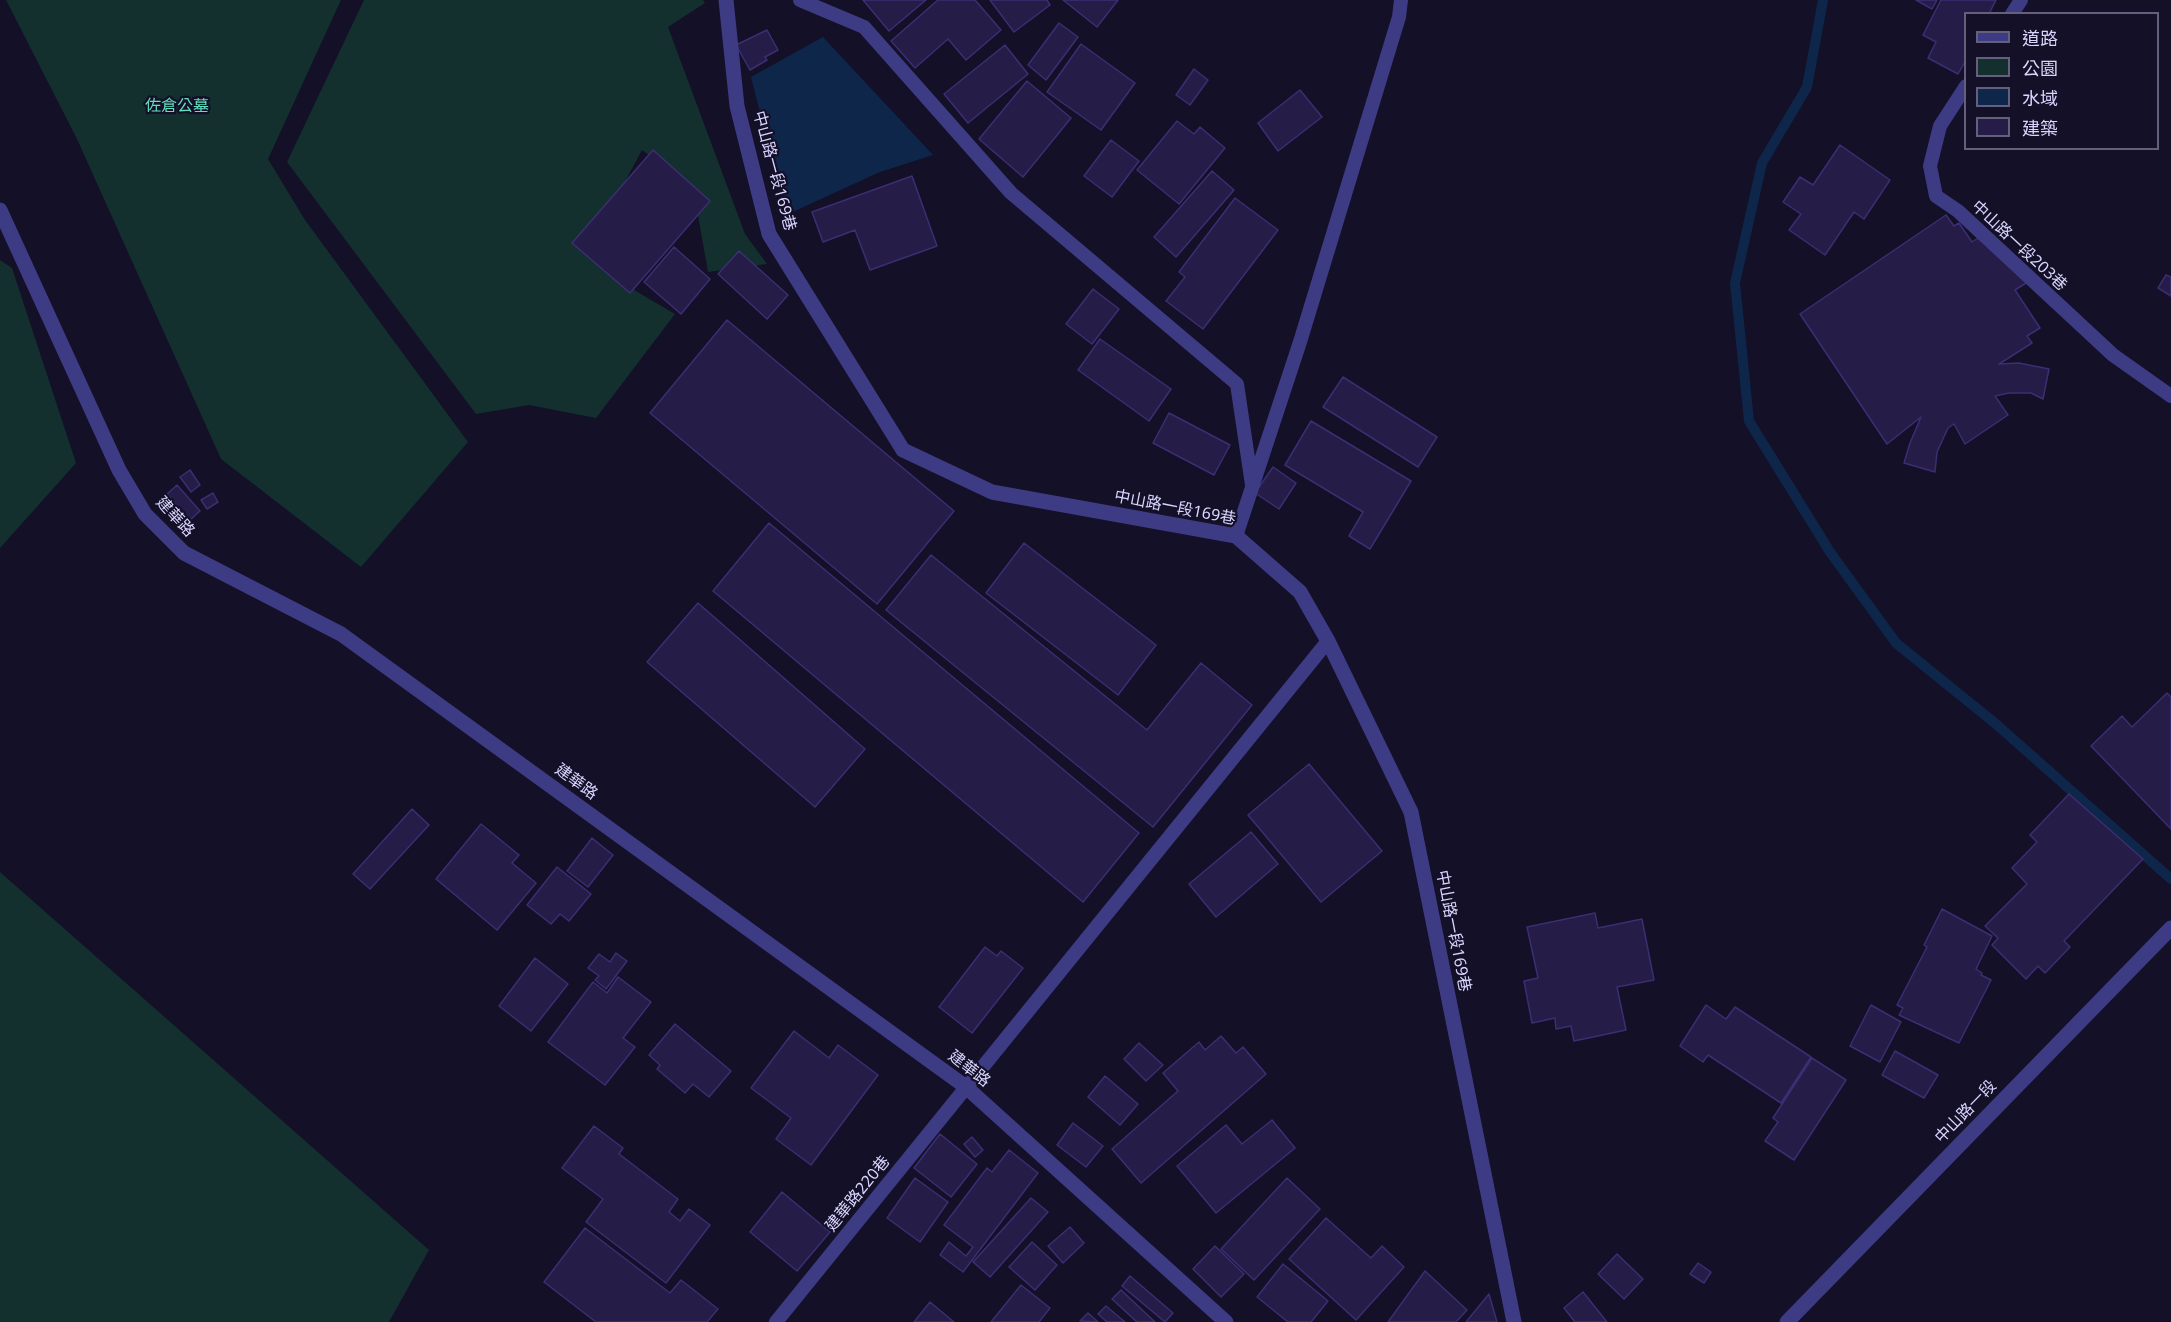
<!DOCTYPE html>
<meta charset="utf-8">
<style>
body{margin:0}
#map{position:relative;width:2171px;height:1322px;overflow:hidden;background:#131027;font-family:"Noto Sans","Noto Sans TC",sans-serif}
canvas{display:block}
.legend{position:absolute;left:1964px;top:12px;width:195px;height:138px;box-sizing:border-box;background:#131027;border:2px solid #635f7d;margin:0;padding:8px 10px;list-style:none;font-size:18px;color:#dad5ff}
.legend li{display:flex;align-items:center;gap:12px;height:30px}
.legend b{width:30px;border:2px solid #635f7d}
</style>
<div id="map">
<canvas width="2171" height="1322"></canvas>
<ul class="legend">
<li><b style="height:8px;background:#3e3b85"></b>道路</li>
<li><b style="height:16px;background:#13302f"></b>公園</li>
<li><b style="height:16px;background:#0f264b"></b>水域</li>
<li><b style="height:16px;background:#251c47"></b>建築</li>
</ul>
</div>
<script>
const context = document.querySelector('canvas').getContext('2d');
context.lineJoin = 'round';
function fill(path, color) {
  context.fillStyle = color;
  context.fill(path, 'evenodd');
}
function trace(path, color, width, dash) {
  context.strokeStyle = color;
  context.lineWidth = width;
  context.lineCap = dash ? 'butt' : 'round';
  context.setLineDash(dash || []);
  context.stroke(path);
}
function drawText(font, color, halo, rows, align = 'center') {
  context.font = font + ' "Noto Sans","Noto Sans TC",sans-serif';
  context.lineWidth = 4.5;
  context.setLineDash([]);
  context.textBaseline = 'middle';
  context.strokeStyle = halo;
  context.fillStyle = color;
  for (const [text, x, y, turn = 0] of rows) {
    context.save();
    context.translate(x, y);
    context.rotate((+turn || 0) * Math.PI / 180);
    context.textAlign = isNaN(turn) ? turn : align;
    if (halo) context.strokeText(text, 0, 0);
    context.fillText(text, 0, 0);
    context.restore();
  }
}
const green = new Path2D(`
 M 6,0 L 341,0 L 268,159 L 305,220 L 468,442 L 361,567 L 221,459 L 77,139 Z
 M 364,0 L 703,0 L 705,3 L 668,27 L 745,234 L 767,264 L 708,272 L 693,187 L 642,150 L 599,230 L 629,287 L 675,314 L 596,418 L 529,405 L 476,414 L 287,162 Z
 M 0,260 L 12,268 L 76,463 L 0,548 Z
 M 0,872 L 429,1250 L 389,1322 L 0,1322 Z`);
const water = new Path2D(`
 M 823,37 L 933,155 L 880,172 L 786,215 L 751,77 Z`);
const stream = new Path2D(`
 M 1823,0 L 1807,87 L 1762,163 L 1735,283 L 1749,421 L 1830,552 L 1896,643 L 1996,724 L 2171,879`);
const building = new Path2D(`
 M 863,0 L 926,0 L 889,31 Z
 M 938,0 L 975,0 L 1001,30 L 966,60 L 948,39 L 915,68 L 891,41 Z
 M 990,0 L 1047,0 L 1050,5 L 1014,32 Z
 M 1063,0 L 1118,0 L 1097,27 Z
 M 1916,0 L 1937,0 L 1932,9 Z
 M 1941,0 L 1996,0 L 1989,14 L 1966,14 L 1966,60 L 1958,74 L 1928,58 L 1936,42 L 1923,35 Z
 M 1059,23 L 1078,37 L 1046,80 L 1028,65 Z
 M 767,30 L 778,50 L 765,57 L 767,60 L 750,70 L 736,45 Z
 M 1081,44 L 1135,83 L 1101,130 L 1047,92 Z
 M 1005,45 L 1028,74 L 968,123 L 944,94 Z
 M 1194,69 L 1208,80 L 1190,105 L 1176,95 Z
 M 1027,81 L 1071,118 L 1023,177 L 979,139 Z
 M 1300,90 L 1322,117 L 1278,151 L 1258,123 Z
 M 1177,121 L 1194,134 L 1200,127 L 1225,148 L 1179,204 L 1137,170 Z
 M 1111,140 L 1139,161 L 1112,197 L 1084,176 Z
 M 1840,145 L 1890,180 L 1864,219 L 1854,212 L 1825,255 L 1789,230 L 1801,214 L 1783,202 L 1800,177 L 1813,185 Z
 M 653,150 L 710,201 L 630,293 L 572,243 Z
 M 1212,171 L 1234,190 L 1176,257 L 1154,237 Z
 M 912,176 L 937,246 L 870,270 L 855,230 L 823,242 L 812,212 Z
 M 1235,198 L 1278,230 L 1203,329 L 1166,301 L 1185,277 L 1179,272 Z
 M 1946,215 L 1954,226 L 1959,223 L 1972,242 L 1978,238 L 2031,280 L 2015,290 L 2040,328 L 2027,336 L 2032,343 L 1999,364 L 2019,363 L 2049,369 L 2043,399 L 2031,393 L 2009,393 L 1995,396 L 2008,415 L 1965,444 L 1954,424 L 1948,428 L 1937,452 L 1935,472 L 1904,463 L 1910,443 L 1921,417 L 1887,444 L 1800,314 Z
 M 674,247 L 710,279 L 681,314 L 644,282 Z
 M 739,251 L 788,295 L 767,319 L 718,274 Z
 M 2166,275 L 2171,277 L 2171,296 L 2158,288 Z
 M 1093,289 L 1119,309 L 1092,344 L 1066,324 Z
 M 727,320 L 954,511 L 877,604 L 650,413 Z
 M 1100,339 L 1171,389 L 1149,421 L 1078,370 Z
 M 1343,377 L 1437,437 L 1418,467 L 1323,407 Z
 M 1169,413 L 1230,445 L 1214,475 L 1153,443 Z
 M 1311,421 L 1411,481 L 1370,549 L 1349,536 L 1363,512 L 1285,465 Z
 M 1273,467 L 1296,483 L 1279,509 L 1255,493 Z
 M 190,470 L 200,485 L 191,492 L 180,477 Z
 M 177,485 L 200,511 L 190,520 L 167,494 Z
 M 213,493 L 218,502 L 207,509 L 201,500 Z
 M 769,523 L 1139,833 L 1083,902 L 713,591 Z
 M 1024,543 L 1156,645 L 1118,695 L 986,593 Z
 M 931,555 L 1147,730 L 1201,663 L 1252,705 L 1153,827 L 886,610 Z
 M 698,603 L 865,749 L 815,807 L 647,662 Z
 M 2167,693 L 2171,697 L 2171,829 L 2091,746 L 2122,716 L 2132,727 Z
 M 1309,764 L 1382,851 L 1321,902 L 1248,815 Z
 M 2069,794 L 2143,859 L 2064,941 L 2070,947 L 2045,973 L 2038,966 L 2026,979 L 1992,945 L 1998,938 L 1985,926 L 2027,884 L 2012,868 L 2037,842 L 2030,835 Z
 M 412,809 L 429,825 L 370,889 L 353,874 Z
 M 481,824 L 519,855 L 512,863 L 536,883 L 497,930 L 436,879 Z
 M 1251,832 L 1278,864 L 1216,917 L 1189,884 Z
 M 592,838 L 613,855 L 588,887 L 567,871 Z
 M 557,867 L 591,894 L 569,921 L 560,914 L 551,924 L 527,905 Z
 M 1942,909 L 1992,936 L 1976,969 L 1982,973 L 1981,975 L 1991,980 L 1959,1043 L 1899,1015 L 1903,1008 L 1897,1005 L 1927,947 L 1924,945 Z
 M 1595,913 L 1598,928 L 1642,919 L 1654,980 L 1617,987 L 1626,1030 L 1574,1041 L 1571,1026 L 1556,1029 L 1555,1018 L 1532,1023 L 1524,981 L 1538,978 L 1527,927 Z
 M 985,947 L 997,956 L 1001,951 L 1023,968 L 972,1033 L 939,1007 Z
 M 616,953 L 627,961 L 606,989 L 595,980 L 599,976 L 588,968 L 599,954 L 610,962 Z
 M 535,958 L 568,984 L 531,1031 L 499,1006 Z
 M 618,977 L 651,1002 L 623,1038 L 635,1047 L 605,1085 L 548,1042 L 593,982 L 607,993 Z
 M 1706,1005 L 1726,1019 L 1735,1007 L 1811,1057 L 1781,1103 L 1708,1055 L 1703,1062 L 1680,1046 Z
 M 1871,1005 L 1901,1022 L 1880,1062 L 1850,1046 Z
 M 675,1024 L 731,1071 L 709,1097 L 693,1084 L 685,1093 L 657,1069 L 660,1065 L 649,1055 Z
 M 794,1031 L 829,1058 L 838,1045 L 878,1075 L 811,1165 L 776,1139 L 791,1118 L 751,1088 Z
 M 1221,1036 L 1236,1053 L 1243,1047 L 1266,1074 L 1141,1183 L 1112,1149 L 1178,1091 L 1163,1073 L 1199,1042 L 1205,1050 Z
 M 1139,1043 L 1163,1065 L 1146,1081 L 1124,1059 Z
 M 1895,1051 L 1938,1075 L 1924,1098 L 1882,1075 Z
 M 1812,1058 L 1846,1080 L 1794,1160 L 1765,1141 L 1778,1122 L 1773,1118 Z
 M 1105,1076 L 1138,1104 L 1120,1125 L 1088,1097 Z
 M 1272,1120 L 1295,1148 L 1216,1213 L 1177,1166 L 1226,1125 L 1242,1144 Z
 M 1073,1123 L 1103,1146 L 1086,1167 L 1057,1145 Z
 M 594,1126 L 623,1148 L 619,1154 L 678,1199 L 669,1212 L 680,1221 L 689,1209 L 710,1225 L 666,1283 L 586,1222 L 603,1199 L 562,1168 Z
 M 940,1134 L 977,1164 L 951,1197 L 914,1168 Z
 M 972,1137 L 983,1150 L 975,1157 L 964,1144 Z
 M 1009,1150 L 1038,1173 L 963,1272 L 940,1255 L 949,1242 L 966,1256 L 973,1247 L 944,1225 L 987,1168 L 992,1172 Z
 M 915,1178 L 948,1202 L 920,1242 L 887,1218 Z
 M 1287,1178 L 1320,1209 L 1254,1280 L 1221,1249 Z
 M 782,1192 L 830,1232 L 797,1271 L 750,1232 Z
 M 1031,1198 L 1048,1212 L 990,1277 L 973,1262 Z
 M 1326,1218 L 1371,1258 L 1382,1246 L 1404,1267 L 1356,1320 L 1289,1259 Z
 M 1070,1227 L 1084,1243 L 1063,1263 L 1048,1246 Z
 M 585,1228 L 670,1293 L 681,1280 L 718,1309 L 707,1322 L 596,1322 L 544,1282 Z
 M 1032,1242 L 1057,1265 L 1035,1290 L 1009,1267 Z
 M 1215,1246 L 1244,1274 L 1221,1297 L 1193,1269 Z
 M 1617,1254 L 1643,1279 L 1624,1299 L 1598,1274 Z
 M 1698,1263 L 1711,1272 L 1704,1283 L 1690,1274 Z
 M 1283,1264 L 1328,1301 L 1311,1322 L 1288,1322 L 1257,1297 Z
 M 1425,1271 L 1467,1310 L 1456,1322 L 1388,1322 Z
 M 1130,1276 L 1173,1313 L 1165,1322 L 1122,1286 Z
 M 1021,1285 L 1050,1308 L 1039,1322 L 991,1322 Z
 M 1121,1290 L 1155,1322 L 1137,1322 L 1112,1299 Z
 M 1583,1292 L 1607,1322 L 1575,1322 L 1564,1308 Z
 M 1489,1294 L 1497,1322 L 1466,1322 Z
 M 930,1302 L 954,1322 L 914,1322 Z
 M 1106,1306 L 1125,1322 L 1107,1322 L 1098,1314 Z
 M 1088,1313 L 1098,1322 L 1080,1321 Z`);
const service = new Path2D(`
 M 800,0 L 864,27 L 1011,193 L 1237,384 L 1252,485
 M 2012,14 L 2021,0
 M 1966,86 L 1940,126 L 1930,166 L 1936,196 L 1958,211 L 2113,355 L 2171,396
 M 1236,536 L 1300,342 L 1399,17 L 1401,0
 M 776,1322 L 1328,641`);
const minor = new Path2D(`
 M 726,0 L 737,106 L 769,234 L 903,450 L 992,492 L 1236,536 L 1300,592 L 1328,641 L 1411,812 L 1514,1322
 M 0,210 L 119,470 L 145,514 L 184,553 L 341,634 L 966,1087 L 1226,1322`);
const tertiary = new Path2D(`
 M 1787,1322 L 2171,928`);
const parkNames = [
 ["佐倉公墓",177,106]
];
const streetNames = [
 ["中山路一段169巷",774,171,75],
 ["中山路一段203巷",2019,246,43],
 ["中山路一段169巷",1175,508,11],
 ["建華路",175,517,47],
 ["建華路",576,782,36],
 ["中山路一段169巷",1453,931,79],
 ["建華路",969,1069,38],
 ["中山路一段",1966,1112,-46],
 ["建華路220巷",858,1194,-51]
];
fill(green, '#13302f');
fill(water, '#0f264b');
trace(stream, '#0f264b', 10);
fill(building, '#251c47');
trace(building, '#3c2e73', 1.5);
trace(service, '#3e3b85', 14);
trace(minor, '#3e3b85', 15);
trace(tertiary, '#3e3b85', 15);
drawText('16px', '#61dfc0', '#131027', parkNames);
drawText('16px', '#dad5ff', '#131027', streetNames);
</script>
